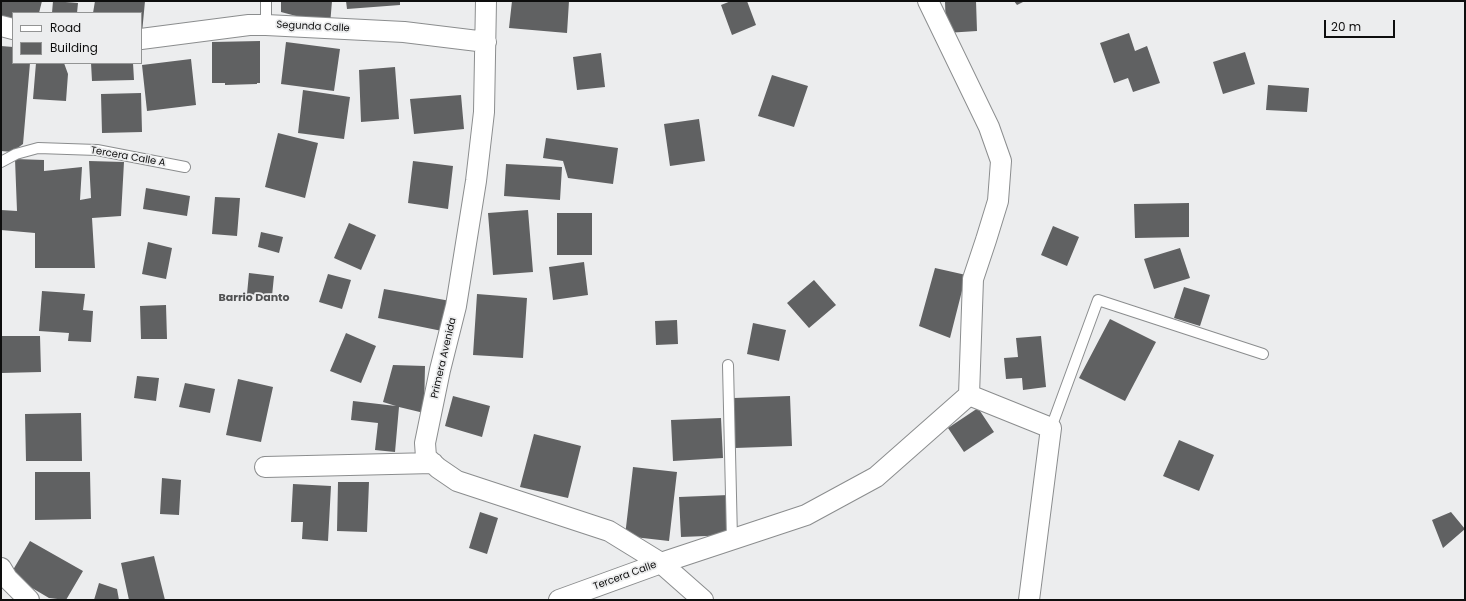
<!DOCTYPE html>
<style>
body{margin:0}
#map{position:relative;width:1466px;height:601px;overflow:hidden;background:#ecedee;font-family:Poppins,sans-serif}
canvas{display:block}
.frame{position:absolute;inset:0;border:2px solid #0e0e0e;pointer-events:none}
.legend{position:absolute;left:12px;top:12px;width:130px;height:52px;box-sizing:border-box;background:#ecedee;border:1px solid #939494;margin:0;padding:5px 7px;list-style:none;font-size:12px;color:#0e0e0e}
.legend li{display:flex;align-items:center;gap:8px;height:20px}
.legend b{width:20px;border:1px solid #939494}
.scale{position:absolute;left:1324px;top:20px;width:71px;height:18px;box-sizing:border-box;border:2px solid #0e0e0e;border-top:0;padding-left:5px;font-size:12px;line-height:14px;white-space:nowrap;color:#0e0e0e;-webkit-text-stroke:3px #ecedee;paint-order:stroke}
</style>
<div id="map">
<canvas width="1466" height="601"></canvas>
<div class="frame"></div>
<ul class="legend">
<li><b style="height:5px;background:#fff"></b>Road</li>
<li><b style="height:11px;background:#606162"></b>Building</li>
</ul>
<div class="scale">20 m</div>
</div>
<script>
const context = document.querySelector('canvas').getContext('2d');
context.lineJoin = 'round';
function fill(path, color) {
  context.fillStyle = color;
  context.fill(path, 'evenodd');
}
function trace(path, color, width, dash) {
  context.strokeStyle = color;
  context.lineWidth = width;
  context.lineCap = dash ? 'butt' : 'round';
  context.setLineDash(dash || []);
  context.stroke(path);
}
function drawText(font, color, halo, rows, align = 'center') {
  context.font = font + ' Poppins,sans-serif';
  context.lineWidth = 3.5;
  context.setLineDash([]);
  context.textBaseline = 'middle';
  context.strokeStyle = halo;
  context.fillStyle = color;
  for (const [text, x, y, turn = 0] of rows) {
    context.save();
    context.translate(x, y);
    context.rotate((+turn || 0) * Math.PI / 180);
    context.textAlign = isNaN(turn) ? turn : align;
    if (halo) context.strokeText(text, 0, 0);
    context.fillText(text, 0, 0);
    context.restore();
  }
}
const building = new Path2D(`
 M 1,1 L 42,1 L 39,13 L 13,13 L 13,22 L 1,16 Z
 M 53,1 L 78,3 L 77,13 L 52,13 Z
 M 95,1 L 145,1 L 142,33 L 141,33 L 141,13 L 93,13 Z
 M 281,1 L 332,1 L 330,25 L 281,12 Z
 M 346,1 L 400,1 L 400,5 L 347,9 Z
 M 512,1 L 569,1 L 567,33 L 509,28 Z
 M 731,1 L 747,1 L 756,25 L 732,35 L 721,5 Z
 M 945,1 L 976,1 L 977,31 L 946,33 Z
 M 1014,1 L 1025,1 L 1017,5 Z
 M 1129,33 L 1135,51 L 1147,46 L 1160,83 L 1133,92 L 1128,78 L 1114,83 L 1100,43 Z
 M 260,41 L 260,83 L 257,83 L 257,84 L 225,85 L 225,83 L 212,83 L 212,42 Z
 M 286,42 L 340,49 L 334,91 L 281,84 Z
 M 1,46 L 13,47 L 13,63 L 30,63 L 23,144 L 12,152 L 1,151 Z
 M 1245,52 L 1255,84 L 1223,94 L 1213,62 Z
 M 601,53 L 605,87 L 577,90 L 573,57 Z
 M 191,59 L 196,105 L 147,111 L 142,65 Z
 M 36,63 L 64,63 L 68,74 L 66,101 L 33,99 Z
 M 91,63 L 133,63 L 134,80 L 92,81 Z
 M 395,67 L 399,119 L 361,122 L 359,70 Z
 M 772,75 L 808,86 L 794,127 L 758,116 Z
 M 1268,85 L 1309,88 L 1307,112 L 1266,110 Z
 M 303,90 L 350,97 L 344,139 L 298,133 Z
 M 141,93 L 142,132 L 102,133 L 101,94 Z
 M 461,95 L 464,129 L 414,134 L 410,99 Z
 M 699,119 L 705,161 L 670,166 L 664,124 Z
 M 278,133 L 318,143 L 305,198 L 265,187 Z
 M 546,138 L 618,148 L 613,184 L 568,178 L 563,161 L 543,158 Z
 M 15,159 L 44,160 L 44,171 L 82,167 L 80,200 L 91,198 L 89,161 L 124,162 L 121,216 L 92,218 L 95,268 L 35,268 L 35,233 L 1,230 L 1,210 L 17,211 Z
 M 413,161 L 453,166 L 448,209 L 408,203 Z
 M 506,164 L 562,167 L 560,200 L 504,196 Z
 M 146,188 L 190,196 L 187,216 L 143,209 Z
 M 215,197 L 240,198 L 237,236 L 212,234 Z
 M 1189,203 L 1189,237 L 1135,238 L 1134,204 Z
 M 528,210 L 533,272 L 493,275 L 488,213 Z
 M 557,213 L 592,213 L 592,255 L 557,255 Z
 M 349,223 L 376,235 L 361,270 L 334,258 Z
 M 1053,226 L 1079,237 L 1067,266 L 1041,255 Z
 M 261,232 L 283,237 L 279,253 L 258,247 Z
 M 148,242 L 172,248 L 166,279 L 142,274 Z
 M 1180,248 L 1190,278 L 1154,289 L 1144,259 Z
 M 584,262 L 588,295 L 553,300 L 549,267 Z
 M 935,268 L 966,275 L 950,338 L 919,326 Z
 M 249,273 L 274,276 L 272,296 L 247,294 Z
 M 328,274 L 351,280 L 342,309 L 319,302 Z
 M 814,280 L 836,305 L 809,328 L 787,303 Z
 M 1184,287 L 1210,295 L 1200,326 L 1174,318 Z
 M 384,289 L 456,302 L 442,331 L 378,318 Z
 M 42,291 L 85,294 L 83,310 L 93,311 L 91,342 L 68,341 L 69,333 L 39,331 Z
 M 477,294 L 527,298 L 523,358 L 473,355 Z
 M 166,305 L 167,339 L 141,339 L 140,306 Z
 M 1110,319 L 1156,342 L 1125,401 L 1079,378 Z
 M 677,320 L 678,344 L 656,345 L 655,321 Z
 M 753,323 L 786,330 L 779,361 L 747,354 Z
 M 346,333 L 376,346 L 361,383 L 330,371 Z
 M 1,336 L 40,336 L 41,372 L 1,373 Z
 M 1041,336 L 1046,387 L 1023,390 L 1022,378 L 1006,379 L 1004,358 L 1018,357 L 1016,338 Z
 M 393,365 L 425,366 L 424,413 L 399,407 L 395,452 L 375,450 L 378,423 L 351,420 L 353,401 L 396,406 L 383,402 Z
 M 137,376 L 159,378 L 156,401 L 134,398 Z
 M 238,379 L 273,387 L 261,442 L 226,435 Z
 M 185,383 L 215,389 L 210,413 L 179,407 Z
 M 453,396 L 490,406 L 482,437 L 445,426 Z
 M 790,396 L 792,446 L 735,448 L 734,398 Z
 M 978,408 L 994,432 L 964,452 L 948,428 Z
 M 81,413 L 82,461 L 26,461 L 25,414 Z
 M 721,418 L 723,458 L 673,461 L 671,420 Z
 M 534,434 L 581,446 L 568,498 L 520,487 Z
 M 1179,440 L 1214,455 L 1199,491 L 1163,476 Z
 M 633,467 L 677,472 L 669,541 L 625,536 Z
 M 35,472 L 90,472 L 91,519 L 35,520 Z
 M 162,478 L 181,480 L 179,515 L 160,514 Z
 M 338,482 L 369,482 L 367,532 L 337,531 Z
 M 293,484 L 331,486 L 328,541 L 302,539 L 303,522 L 291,522 Z
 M 729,495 L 731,535 L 681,537 L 679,497 Z
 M 480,512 L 498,518 L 487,554 L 469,548 Z
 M 1451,512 L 1465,529 L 1443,548 L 1432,520 Z
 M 30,541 L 83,571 L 66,600 L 49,598 L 10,575 Z
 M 154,556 L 165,600 L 129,600 L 121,563 Z
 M 99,583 L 117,589 L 119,600 L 94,600 Z`);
const lane = new Path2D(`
 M 266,25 L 266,1
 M 1,162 L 16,154 L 38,148 L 97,150 L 185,167
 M 728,365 L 732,539
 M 1051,428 L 1098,300 L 1263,354`);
const street = new Path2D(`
 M 486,1 L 484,112 L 476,181 L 456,306 L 440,370 L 425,443 L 426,457 L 438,468 L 457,481 L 609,531 L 661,563 L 806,515 L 876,477 L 969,395 L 973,279 L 986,240 L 998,201 L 1001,161 L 989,127 L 928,1
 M 1,26 L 13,29
 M 141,39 L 249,25 L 266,25 L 404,32 L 486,42
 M 969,395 L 1051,428 L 1029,600
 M 265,467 L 433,463
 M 1,568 L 7,578 L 29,600
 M 559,600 L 661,563 L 703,600`);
const streetNames = [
 ["Segunda Calle",313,27,3],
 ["Tercera Calle A",128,157,10],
 ["Primera Avenida",444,358,-77],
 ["Tercera Calle",625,576,-20]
];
const neighbourhoodNames = [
 ["Barrio Danto",254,298]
];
fill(building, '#606162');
trace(lane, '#8b8d8e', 12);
trace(street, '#8b8d8e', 22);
trace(lane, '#fff', 10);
trace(street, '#fff', 20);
drawText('10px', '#0e0e0e', '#ecedee', streetNames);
drawText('bold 11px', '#515253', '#ecedee', neighbourhoodNames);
</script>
